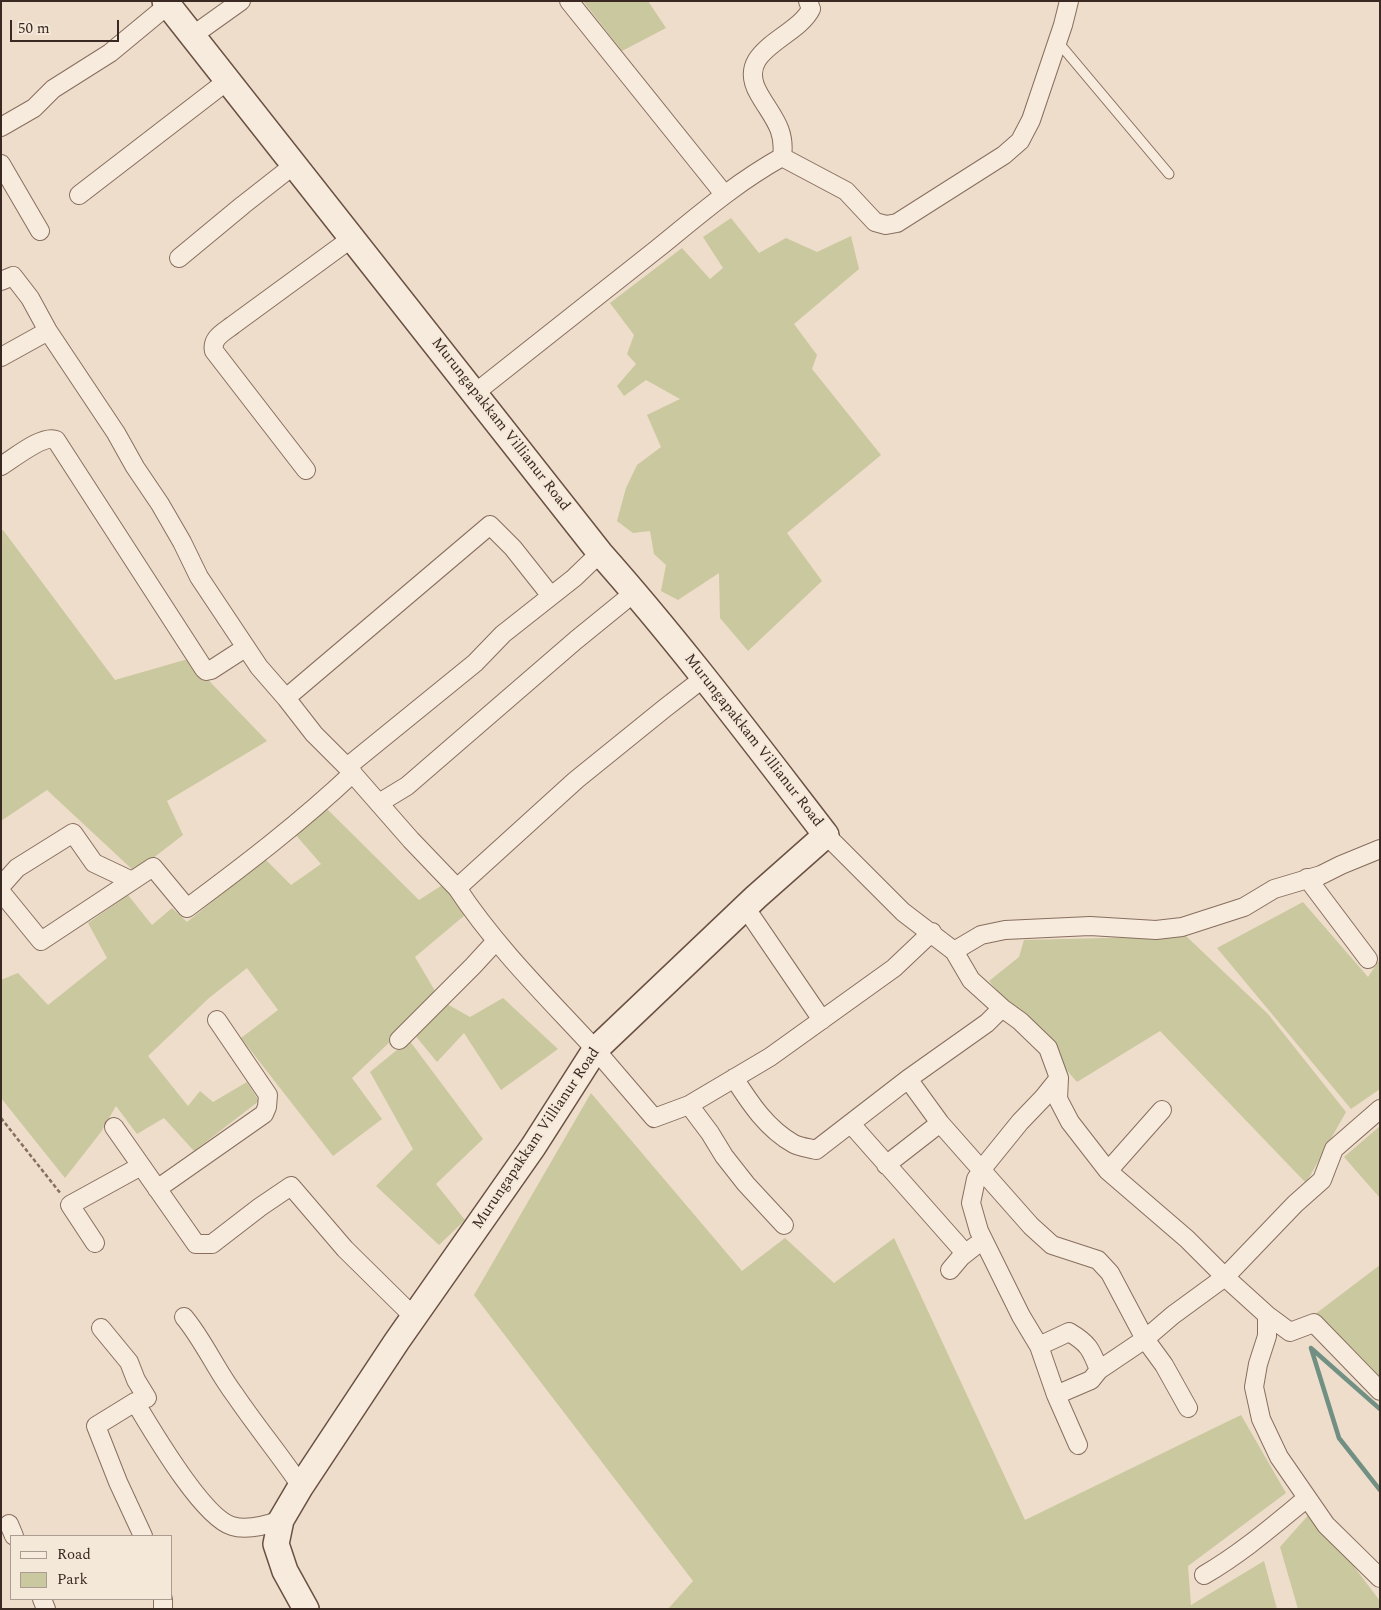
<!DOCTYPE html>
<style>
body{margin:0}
#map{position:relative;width:1381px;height:1610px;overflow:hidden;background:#edddca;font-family:Spectral,serif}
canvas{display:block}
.frame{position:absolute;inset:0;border:2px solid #3a2922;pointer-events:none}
.legend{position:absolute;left:10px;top:1535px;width:162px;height:65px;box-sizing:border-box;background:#f4e8d9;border:1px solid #aa9c90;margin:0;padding:6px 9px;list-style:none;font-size:15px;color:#3a2922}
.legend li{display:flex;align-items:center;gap:10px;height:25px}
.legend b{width:25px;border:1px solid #aa9c90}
.scale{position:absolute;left:10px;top:20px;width:109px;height:22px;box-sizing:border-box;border:2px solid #3a2922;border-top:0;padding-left:6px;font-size:15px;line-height:18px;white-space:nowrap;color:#3a2922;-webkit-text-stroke:4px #f4e8d9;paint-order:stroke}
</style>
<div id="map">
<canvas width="1381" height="1610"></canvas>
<div class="frame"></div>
<ul class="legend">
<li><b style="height:6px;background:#f7ebdd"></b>Road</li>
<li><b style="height:14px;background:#cac89e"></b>Park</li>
</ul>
<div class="scale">50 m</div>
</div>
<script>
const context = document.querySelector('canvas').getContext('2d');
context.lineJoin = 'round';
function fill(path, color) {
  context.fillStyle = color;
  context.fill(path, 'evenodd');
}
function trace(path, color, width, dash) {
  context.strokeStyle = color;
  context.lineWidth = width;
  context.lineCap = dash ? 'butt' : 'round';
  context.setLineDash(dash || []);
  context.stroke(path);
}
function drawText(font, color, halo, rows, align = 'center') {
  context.font = font + ' Spectral,serif';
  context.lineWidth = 4;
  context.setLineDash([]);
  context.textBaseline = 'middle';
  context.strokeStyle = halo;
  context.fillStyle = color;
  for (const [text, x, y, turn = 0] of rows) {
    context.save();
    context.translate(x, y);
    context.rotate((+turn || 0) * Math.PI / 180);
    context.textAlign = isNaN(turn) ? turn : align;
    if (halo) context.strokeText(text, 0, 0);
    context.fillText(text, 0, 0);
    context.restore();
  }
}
const green = new Path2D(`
 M 583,1 L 648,1 L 666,28 L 622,51 Z
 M 731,218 L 759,253 L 786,238 L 817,252 L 851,236 L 859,269 L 794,324 L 817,355 L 812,369 L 881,455 L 787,533 L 822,581 L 748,651 L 720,618 L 719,573 L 678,600 L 661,591 L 666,565 L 654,554 L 650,531 L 633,533 L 617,521 L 626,488 L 637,465 L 661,447 L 647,415 L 680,399 L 646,380 L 624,396 L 617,386 L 636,364 L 627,354 L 634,335 L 610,303 L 682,248 L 710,279 L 723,268 L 703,237 Z
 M 3,530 L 115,680 L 188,659 L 267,741 L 167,801 L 183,835 L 135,872 L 47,790 L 1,821 L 1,531 Z
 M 326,808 L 419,900 L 444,884 L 465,915 L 415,957 L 438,996 L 352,1078 L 382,1119 L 333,1156 L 241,1038 L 278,1010 L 247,968 L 209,998 L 148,1056 L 188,1106 L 200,1091 L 213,1102 L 247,1082 L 259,1101 L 194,1151 L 164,1118 L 137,1134 L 116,1106 L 101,1132 L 65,1178 L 1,1098 L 1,980 L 18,973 L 48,1005 L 107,958 L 88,923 L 128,895 L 152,925 L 172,908 L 187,922 L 265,859 L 291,885 L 321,864 L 294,833 Z
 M 1303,902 L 1368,977 L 1380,959 L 1380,1089 L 1351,1109 L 1217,948 Z
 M 1186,936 L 1268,1014 L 1346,1112 L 1306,1183 L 1160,1031 L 1077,1082 L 989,981 L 1019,957 L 1024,940 Z
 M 503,998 L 558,1049 L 501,1090 L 464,1033 L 437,1062 L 414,1034 L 447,1004 L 470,1017 Z
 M 409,1040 L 483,1139 L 436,1184 L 465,1220 L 439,1245 L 376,1186 L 413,1149 L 370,1072 Z
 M 591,1093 L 742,1271 L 785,1238 L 834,1283 L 894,1238 L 1025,1520 L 1241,1415 L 1286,1493 L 1188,1566 L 1191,1605 L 1264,1561 L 1277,1609 L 668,1609 L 693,1581 L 474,1295 Z
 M 1380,1126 L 1380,1198 L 1344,1157 Z
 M 1380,1265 L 1380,1378 L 1314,1315 Z
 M 1312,1511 L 1380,1601 L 1380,1609 L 1298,1609 L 1280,1547 Z`);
const stream = new Path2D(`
 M 1311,1348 L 1339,1438 L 1380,1490
 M 1312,1349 L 1380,1409`);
const path = new Path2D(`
 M 1,1118 L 61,1194`);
const service = new Path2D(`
 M 1058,42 L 1169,174`);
const minor = new Path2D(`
 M 569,1 L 724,194
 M 192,36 L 241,1
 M 1,127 L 34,108 L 53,89 L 110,53 L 168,5
 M 782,157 L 846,191 L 875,222 L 886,225 L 897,223 L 1004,155 L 1020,141 L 1031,120 L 1063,25 L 1069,1
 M 1,164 L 40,231
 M 79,195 L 227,81
 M 179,258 L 243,205 L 294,165
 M 1,281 L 13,276 L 30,298 L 48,331 L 116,433 L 135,467 L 160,504 L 182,542 L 199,577 L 259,667 L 286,698 L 314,734 L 347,767 L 411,840 L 457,888 L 576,780 L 665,708 L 705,677
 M 1,357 L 48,331
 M 475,393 C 536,345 597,297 657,249 C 699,215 734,184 782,157 C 786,129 772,117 759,94 C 733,50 796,39 811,9 L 808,1
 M 1,466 C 13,459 43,434 56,440 L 204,669 L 206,671 L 211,670 L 245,648
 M 306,470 L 214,351 C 211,338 224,332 233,325 L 352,238
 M 286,698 L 490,525 L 513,548 L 551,596
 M 347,767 L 475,663 L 503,634 L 574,578 L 600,553
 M 379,803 L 407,786 L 576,640 L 635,592
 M 826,835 L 903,912 L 954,951 L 971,980 L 1002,1008 L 1020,1021 L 1048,1048 L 1059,1078 L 1058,1099 L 1070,1122 L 1108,1171 L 1187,1239 L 1225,1277 L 1267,1315 L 1267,1336 L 1258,1364 L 1254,1387 L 1261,1419 L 1279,1457 L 1326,1525 L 1380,1578
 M 1307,878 L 1368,959
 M 1,886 L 17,868 L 73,833 L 94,863 L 132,881
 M 457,888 C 496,947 546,996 594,1048 C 614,1071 634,1095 654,1118 L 689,1105 L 770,1057 L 894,968 L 932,932
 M 1,892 L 41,941 L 153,867 L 187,908 C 245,865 301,822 353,773
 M 745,907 L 822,1020
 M 954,951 L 981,935 L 1005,930 L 1090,926 L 1156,930 L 1182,927 L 1244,907 L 1274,889 L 1321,875 L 1341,865 L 1380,849
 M 399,1040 L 473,966 L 496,941
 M 734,1078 C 750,1103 767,1129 794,1144 C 800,1147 809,1148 816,1150 L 908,1079 L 987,1023 L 1002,1008
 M 1059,1078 L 1043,1098 L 1020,1122 L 986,1164 L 976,1179 L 971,1203 L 979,1231 L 1021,1316 L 1039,1346 L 1056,1395 L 1078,1445
 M 908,1079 L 940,1123 L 1031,1226 L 1052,1245 L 1098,1260 L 1110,1273 L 1145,1339 L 1164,1365 L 1188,1408
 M 689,1105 L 710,1133 L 724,1156 L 746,1184 L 784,1225
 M 851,1124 L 965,1253
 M 114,1127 L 196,1244 L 212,1244 L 260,1207 L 291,1186 L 345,1249 L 414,1317
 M 886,1165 L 940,1123
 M 1108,1171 L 1162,1110
 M 157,1189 L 264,1114 L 267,1107 L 268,1095 L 217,1020
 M 95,1243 L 70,1205 L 141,1166
 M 950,1270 L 961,1257 L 975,1246
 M 1267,1315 L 1290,1332 L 1314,1323 L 1380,1391
 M 184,1317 C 204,1341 216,1370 235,1395 C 256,1426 280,1455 301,1486
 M 101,1328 L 129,1362 L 136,1380 L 147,1398 L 135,1402 L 96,1426 L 118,1482 L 143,1536
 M 1039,1346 L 1069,1332 C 1088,1343 1091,1349 1099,1370
 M 1056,1395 L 1091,1380 L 1099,1370 L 1145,1339 L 1173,1315 L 1225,1277 L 1295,1204 L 1322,1180 L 1334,1149 L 1380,1109
 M 135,1402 C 152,1430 202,1517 232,1526 C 247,1531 267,1525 281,1520
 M 9,1524 L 14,1536
 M 1204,1575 C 1242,1553 1274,1525 1307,1498
 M 42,1599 L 46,1609
 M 163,1609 L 163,1599`);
const secondary = new Path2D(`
 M 165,1 L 600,553 C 680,643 752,739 826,835 L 756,897 L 595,1050 L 533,1147 L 397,1341 L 301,1486 L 281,1520 L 276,1544 L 285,1571 L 306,1609`);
const streetNames = [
 ["Murungapakkam Villianur Road",500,425,52],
 ["Murungapakkam Villianur Road",753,741,52],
 ["Murungapakkam Villianur Road",537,1139,-56]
];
fill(green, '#cac89e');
trace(stream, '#719083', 4.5);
trace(service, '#886e5f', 11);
trace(minor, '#886e5f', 20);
trace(secondary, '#6a5042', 28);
trace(path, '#886e5f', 2.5, [4, 2.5]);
trace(service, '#f7ebdd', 9);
trace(minor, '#f7ebdd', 18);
trace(secondary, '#f7ebdd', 25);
drawText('15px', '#3a2922', '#f4e8d9', streetNames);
</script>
